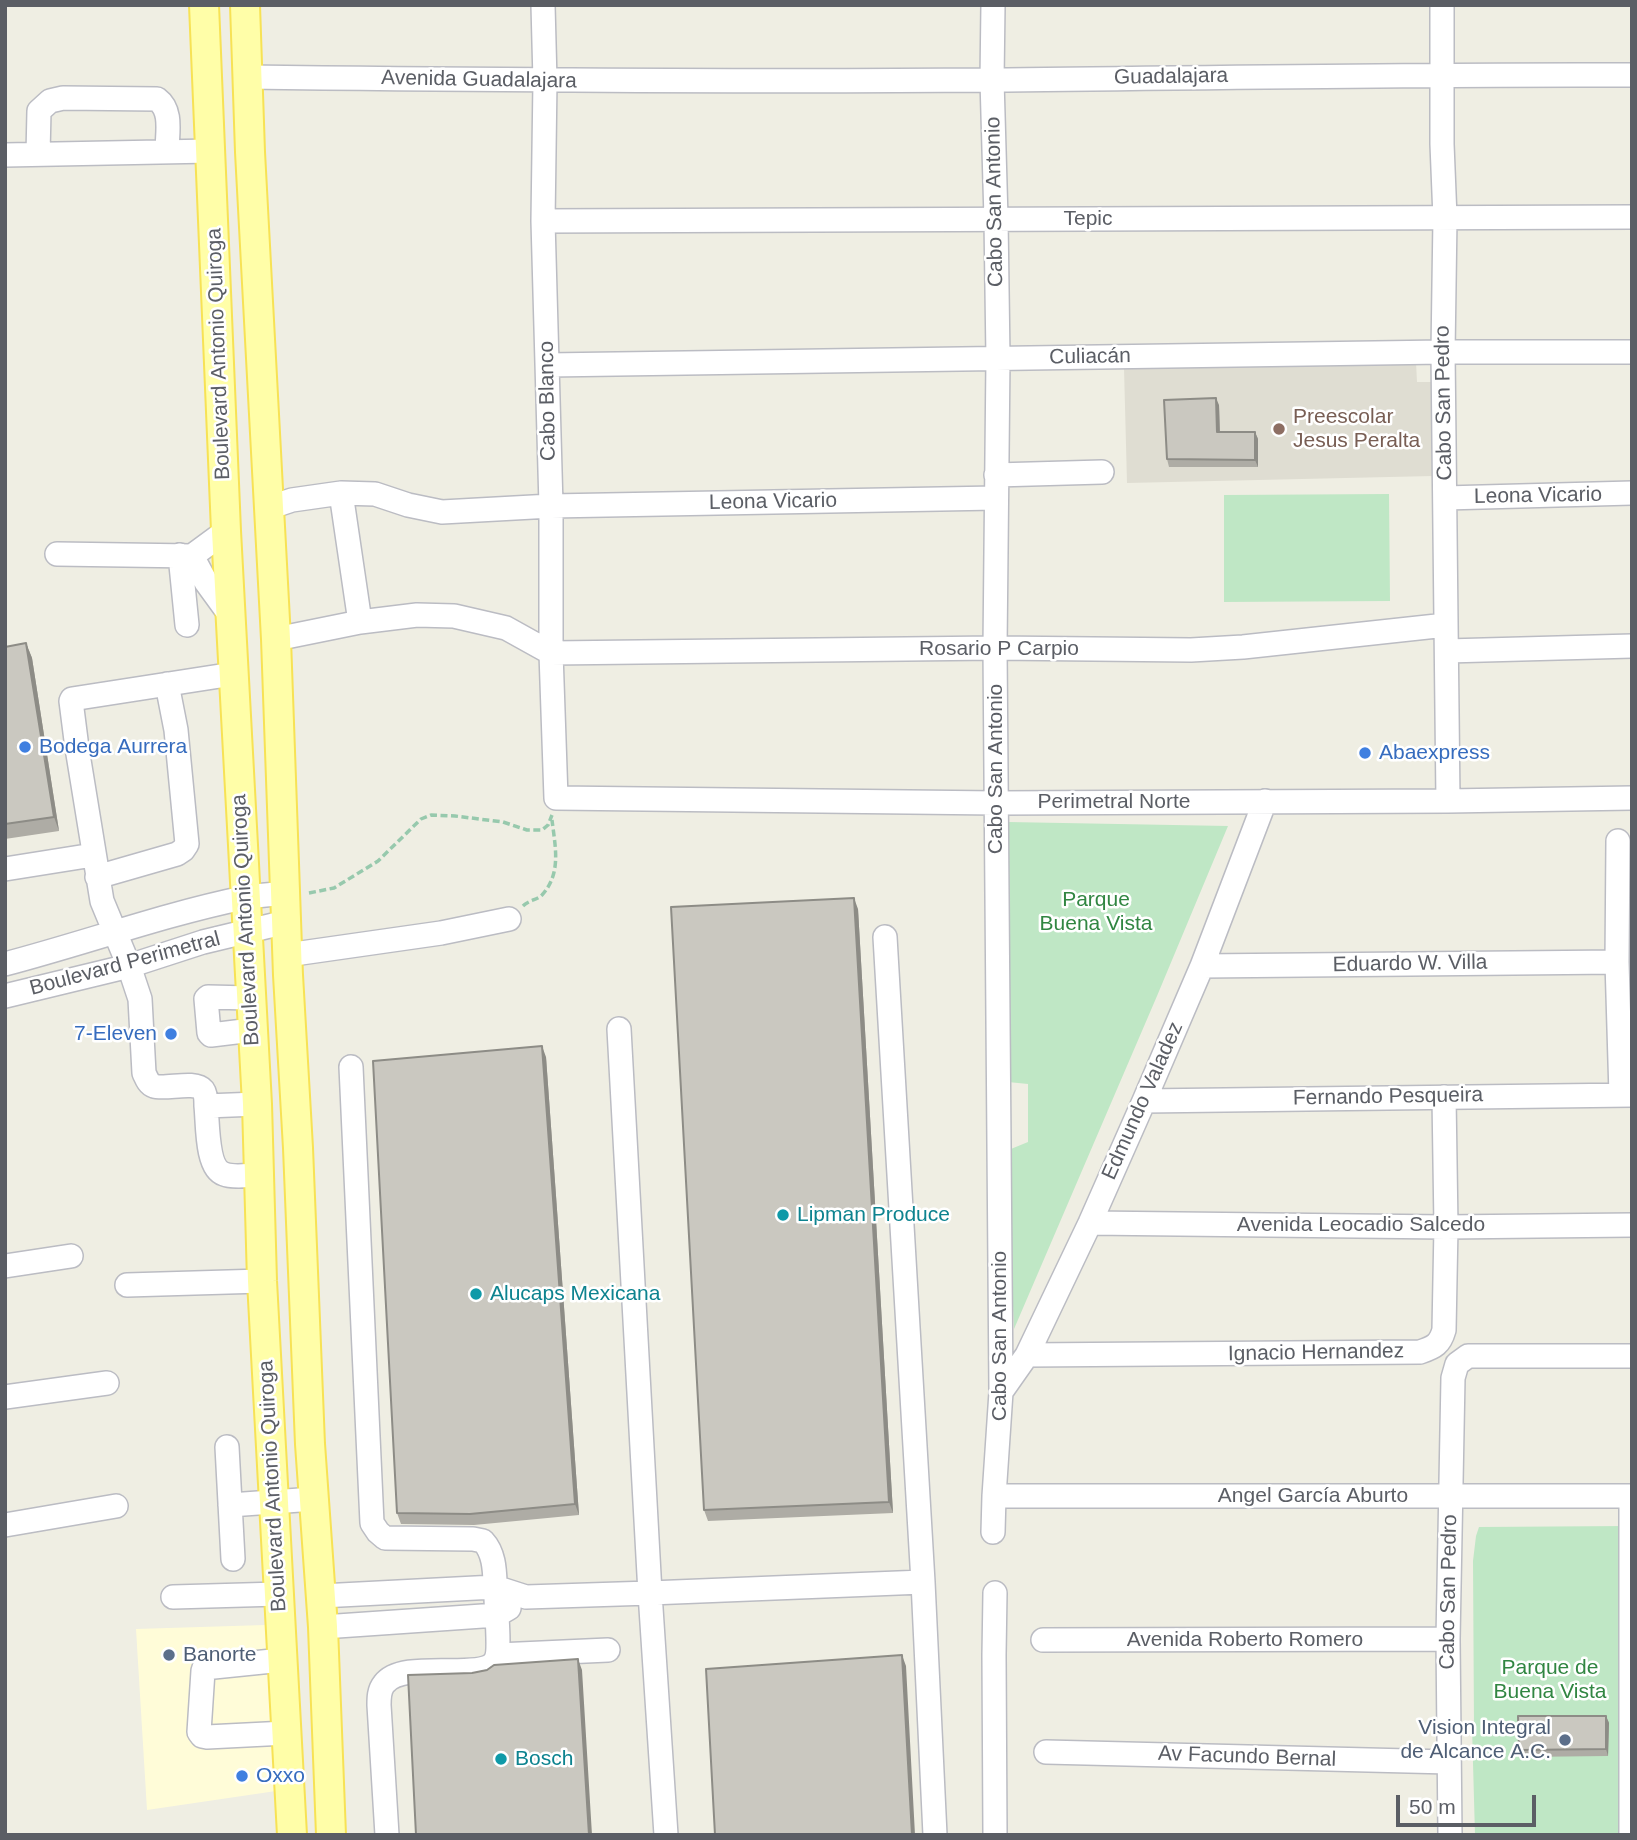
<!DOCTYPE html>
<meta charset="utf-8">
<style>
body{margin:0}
#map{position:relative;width:1637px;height:1840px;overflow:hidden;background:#efeee3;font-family:Helvetica,sans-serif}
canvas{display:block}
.frame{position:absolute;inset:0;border:7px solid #5b5e65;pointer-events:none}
.scale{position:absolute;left:1396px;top:1795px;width:140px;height:32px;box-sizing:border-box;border:4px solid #5b5e65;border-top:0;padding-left:9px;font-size:21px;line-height:24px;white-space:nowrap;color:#5b5e65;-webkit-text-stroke:5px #fff;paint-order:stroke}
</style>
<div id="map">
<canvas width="1637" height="1840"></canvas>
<div class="frame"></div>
<div class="scale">50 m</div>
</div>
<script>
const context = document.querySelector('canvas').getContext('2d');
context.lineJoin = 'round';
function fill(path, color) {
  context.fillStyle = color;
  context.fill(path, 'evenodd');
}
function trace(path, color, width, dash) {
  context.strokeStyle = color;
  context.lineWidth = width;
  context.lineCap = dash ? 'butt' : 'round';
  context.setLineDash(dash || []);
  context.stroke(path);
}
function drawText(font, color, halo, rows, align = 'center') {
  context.font = font + ' Helvetica,sans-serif';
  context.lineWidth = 5;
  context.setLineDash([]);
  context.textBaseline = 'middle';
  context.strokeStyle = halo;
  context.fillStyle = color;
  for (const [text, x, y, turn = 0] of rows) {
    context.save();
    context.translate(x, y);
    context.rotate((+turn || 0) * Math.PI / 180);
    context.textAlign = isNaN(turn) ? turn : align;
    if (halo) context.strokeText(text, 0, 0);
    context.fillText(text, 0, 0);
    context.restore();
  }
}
const commercial = new Path2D(`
 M 265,1625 L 276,1791 L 147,1810 L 136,1629 Z`);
const education = new Path2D(`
 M 1416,362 L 1417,382 L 1431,382 L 1433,476 L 1127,483 L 1124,368 Z`);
const green = new Path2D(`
 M 1389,494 L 1390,601 L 1224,602 L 1224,495 Z
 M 1008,822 L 1228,826 L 1157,996 L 1014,1329 L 1006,1151 L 1028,1142 L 1028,1084 L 1008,1082 Z
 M 1627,1526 L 1625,1835 L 1475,1835 L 1472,1727 L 1474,1727 L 1473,1561 L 1476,1536 L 1479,1527 Z`);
const path = new Path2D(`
 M 309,893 L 334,888 L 378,861 L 421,819 L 431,815 L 455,816 L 503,822 L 527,830 L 542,830 L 548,825 L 552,815
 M 523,906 C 529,900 537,900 542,895 C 562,873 555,846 552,820`);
const minor = new Path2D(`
 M 543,5 L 545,81 L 543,221 L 551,506 L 551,653 L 556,798 L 997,803 L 1448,801 L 1632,798
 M 993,5 L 992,80 L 996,219 L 998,358 L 995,648 L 1001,1392 L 994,1496 L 993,1532
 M 1442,5 L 1442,144 L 1445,218 L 1443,352 L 1448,801
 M 247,77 C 495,80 743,82 991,80 C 1205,78 1418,74 1632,75
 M 38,154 L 39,111 L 50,101 L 63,98 L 157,99 C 173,111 167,133 167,152
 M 5,155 L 211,151
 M 543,221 L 1632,217
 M 548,365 L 1443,352 L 1632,352
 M 996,475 L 1102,472
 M 341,493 L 360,622
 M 1445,498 L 1632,493
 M 268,508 L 292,500 L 341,493 L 375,494 L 408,505 L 442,512 L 551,506 L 996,498
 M 57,554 L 192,556 L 226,531
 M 180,555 L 187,625
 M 192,556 L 206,582 L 230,615
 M 276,639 L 360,622 L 417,615 L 454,616 L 506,628 L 551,653 L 995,648 L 1191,650 L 1243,647 L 1446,625
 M 1447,651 L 1632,646
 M 233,674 L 72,699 L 71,701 L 77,748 L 102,901 L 129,966 L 140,999 L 144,1073 C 146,1077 148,1084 154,1086 C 165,1090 195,1080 203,1090 C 206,1094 206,1101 206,1106 L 257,1104
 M 1618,841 L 1617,962 L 1621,1095
 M 5,869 L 93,855
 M 97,877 L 177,854 L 183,850 L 187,844 L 176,730 L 167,684
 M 287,955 L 441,933 L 509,919
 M 5,964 C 85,943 162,915 243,898 C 257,895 271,895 285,893
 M 1202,966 L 1617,962
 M 5,996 L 129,966 L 203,942 L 286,922
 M 250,998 L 208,997 L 206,999 L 209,1033 L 211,1035 L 252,1030
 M 619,1029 L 650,1593 L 923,1582 L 885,937
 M 351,1067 L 372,1523 L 378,1532 L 385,1538 L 473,1539 L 483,1541 C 497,1556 494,1578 496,1597 C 496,1610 501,1652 495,1661 C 482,1682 403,1658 384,1684 C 379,1690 379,1698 379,1705 L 387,1835
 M 1144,1101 L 1632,1095
 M 206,1106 C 208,1123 206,1168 224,1174 C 234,1178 248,1175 258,1175
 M 1090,1223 L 1446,1227 L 1632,1225
 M 5,1266 L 71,1256
 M 127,1285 L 262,1281
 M 1027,1355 L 1420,1352 C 1435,1347 1440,1344 1444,1330 L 1446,1227 L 1444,1097
 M 1001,1392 L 1027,1355 L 1090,1223 L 1144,1101 L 1202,966 L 1265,801
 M 5,1397 L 107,1383
 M 227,1447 L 233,1559
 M 994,1496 L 1632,1496
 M 1631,1496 L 1631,1835
 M 230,1505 L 314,1499
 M 5,1525 L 116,1506
 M 923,1582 L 935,1835
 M 321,1596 L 495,1587 L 526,1597 L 650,1593 L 666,1835
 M 173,1597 L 279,1594
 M 323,1627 L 497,1615 L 509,1608
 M 1043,1640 L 1448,1639
 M 498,1655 L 608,1650
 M 282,1660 L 204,1668 L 203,1671 L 199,1732 L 202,1736 L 207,1737 L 286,1733
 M 1046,1752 L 1449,1762
 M 995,1835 L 994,1655 L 995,1593
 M 1450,1835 L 1448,1639 L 1453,1378 L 1457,1364 L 1468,1356 L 1632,1356`);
const major = new Path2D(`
 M 204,5 L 226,531 L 257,1104 L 262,1281 L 292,1835
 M 245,5 L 250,152 L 276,639 L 288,975 L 298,1148 L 310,1444 L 323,1627 L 331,1835`);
const wall = new Path2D(`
 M 1219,405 L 1220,432 L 1255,432 L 1258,439 L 1258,467 L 1169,467 L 1167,459 Z
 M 26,643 L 32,658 L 59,831 L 5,839 L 5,647 Z
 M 858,909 L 893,1513 L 708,1521 L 704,1510 Z
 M 546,1057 L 579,1515 L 474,1525 L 401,1524 L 397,1513 Z
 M 1606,1716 L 1609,1723 L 1608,1756 L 1521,1757 L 1519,1750 Z`);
const shadedWall = new Path2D(`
 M 1216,398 L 1219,405 L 1220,439 L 1217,432 Z
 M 1255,432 L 1258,439 L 1258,467 L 1255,460 Z
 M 26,643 L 32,658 L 59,831 L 54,817 Z
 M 854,898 L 858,909 L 893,1513 L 889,1502 Z
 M 542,1046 L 546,1057 L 579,1515 L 575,1504 Z
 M 902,1655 L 906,1666 L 915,1835 L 912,1835 Z
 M 578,1659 L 582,1670 L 592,1835 L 589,1835 Z
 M 1606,1716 L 1609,1723 L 1608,1756 L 1606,1749 Z`);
const building = new Path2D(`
 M 1216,398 L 1217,432 L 1255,432 L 1255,460 L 1167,459 L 1164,400 Z
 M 26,643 L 54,817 L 5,824 L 5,647 Z
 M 854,898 L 889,1502 L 704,1510 L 671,907 Z
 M 542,1046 L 575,1504 L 470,1514 L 397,1513 L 373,1061 Z
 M 902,1655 L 912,1835 L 715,1835 L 706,1669 Z
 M 578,1659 L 589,1835 L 416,1835 L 408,1675 L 472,1673 L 487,1670 L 494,1665 Z
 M 1518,1716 L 1606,1716 L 1606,1749 L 1519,1750 Z`);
const markers = [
 [1279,429,7,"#8d6e63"],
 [25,747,7,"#3f7fe0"],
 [1365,753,7,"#3f7fe0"],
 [171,1034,7,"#3f7fe0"],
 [783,1215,7,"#0f9aa8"],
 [476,1294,7,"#0f9aa8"],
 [169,1655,7,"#5c6f8a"],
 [1565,1740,7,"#5c6f8a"],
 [501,1759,7,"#0f9aa8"],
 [242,1776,7,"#3f7fe0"]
];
const streetNames = [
 ["Guadalajara",1171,77,-1],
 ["Avenida Guadalajara",479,80,1],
 ["Cabo San Antonio",995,202,-91],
 ["Tepic",1088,219],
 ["Boulevard Antonio Quiroga",219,354,-92],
 ["Culiacán",1090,357,-1],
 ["Cabo Blanco",548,401,-91],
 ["Cabo San Pedro",1444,403,-91],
 ["Leona Vicario",1538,496,-1],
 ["Leona Vicario",773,502,-1],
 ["Rosario P Carpio",999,649],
 ["Cabo San Antonio",996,769,-90],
 ["Perimetral Norte",1114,802],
 ["Boulevard Antonio Quiroga",246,920,-93],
 ["Boulevard Perimetral",125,964,-15],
 ["Eduardo W. Villa",1410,964,-1],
 ["Fernando Pesqueira",1388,1097,-1],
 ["Edmundo Valadez",1143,1101,-66],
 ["Avenida Leocadio Salcedo",1361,1225],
 ["Cabo San Antonio",1000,1336,-90],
 ["Ignacio Hernandez",1316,1353,-1],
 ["Boulevard Antonio Quiroga",273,1486,-93],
 ["Angel García Aburto",1313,1496],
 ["Cabo San Pedro",1449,1592,-89],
 ["Avenida Roberto Romero",1245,1640],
 ["Av Facundo Bernal",1247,1757,2]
];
const educationNames = [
 ["Preescolar",1293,417],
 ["Jesus Peralta",1293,441]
];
const shopNames = [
 ["Bodega Aurrera",39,747],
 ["Abaexpress",1379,753],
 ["7-Eleven",157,1034,"right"],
 ["Oxxo",256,1776]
];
const parkNames = [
 ["Parque",1096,900],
 ["Buena Vista",1096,924],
 ["Parque de",1550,1668],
 ["Buena Vista",1550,1692]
];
const cultureNames = [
 ["Lipman Produce",797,1215],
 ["Alucaps Mexicana",490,1294],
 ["Bosch",515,1759]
];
const serviceNames = [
 ["Banorte",183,1655],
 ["Vision Integral",1551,1728,"right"],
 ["de Alcance A.C.",1551,1752,"right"]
];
fill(commercial, '#fffcd8');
fill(education, '#dfddd2');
fill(green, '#bfe7c5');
trace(minor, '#bbbcc3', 26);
trace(major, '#f7e255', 32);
trace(path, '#97c9ad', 3.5, [7, 3.5]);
trace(minor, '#fff', 23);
trace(major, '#fffea8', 28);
fill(wall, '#aeaca5');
fill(shadedWall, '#8d8c86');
fill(building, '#cac8c0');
trace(building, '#8d8c86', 2);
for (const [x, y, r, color] of markers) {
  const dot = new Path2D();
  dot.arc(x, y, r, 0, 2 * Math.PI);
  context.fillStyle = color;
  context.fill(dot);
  trace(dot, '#fff', 2.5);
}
drawText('21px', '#5b5e65', '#fff', streetNames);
drawText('21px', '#785e54', '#fff', educationNames, 'left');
drawText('21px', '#366cbe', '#fff', shopNames, 'left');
drawText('21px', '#318642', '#fff', parkNames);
drawText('21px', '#0d838f', '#fff', cultureNames, 'left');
drawText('21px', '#4e5e75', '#fff', serviceNames, 'left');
</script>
